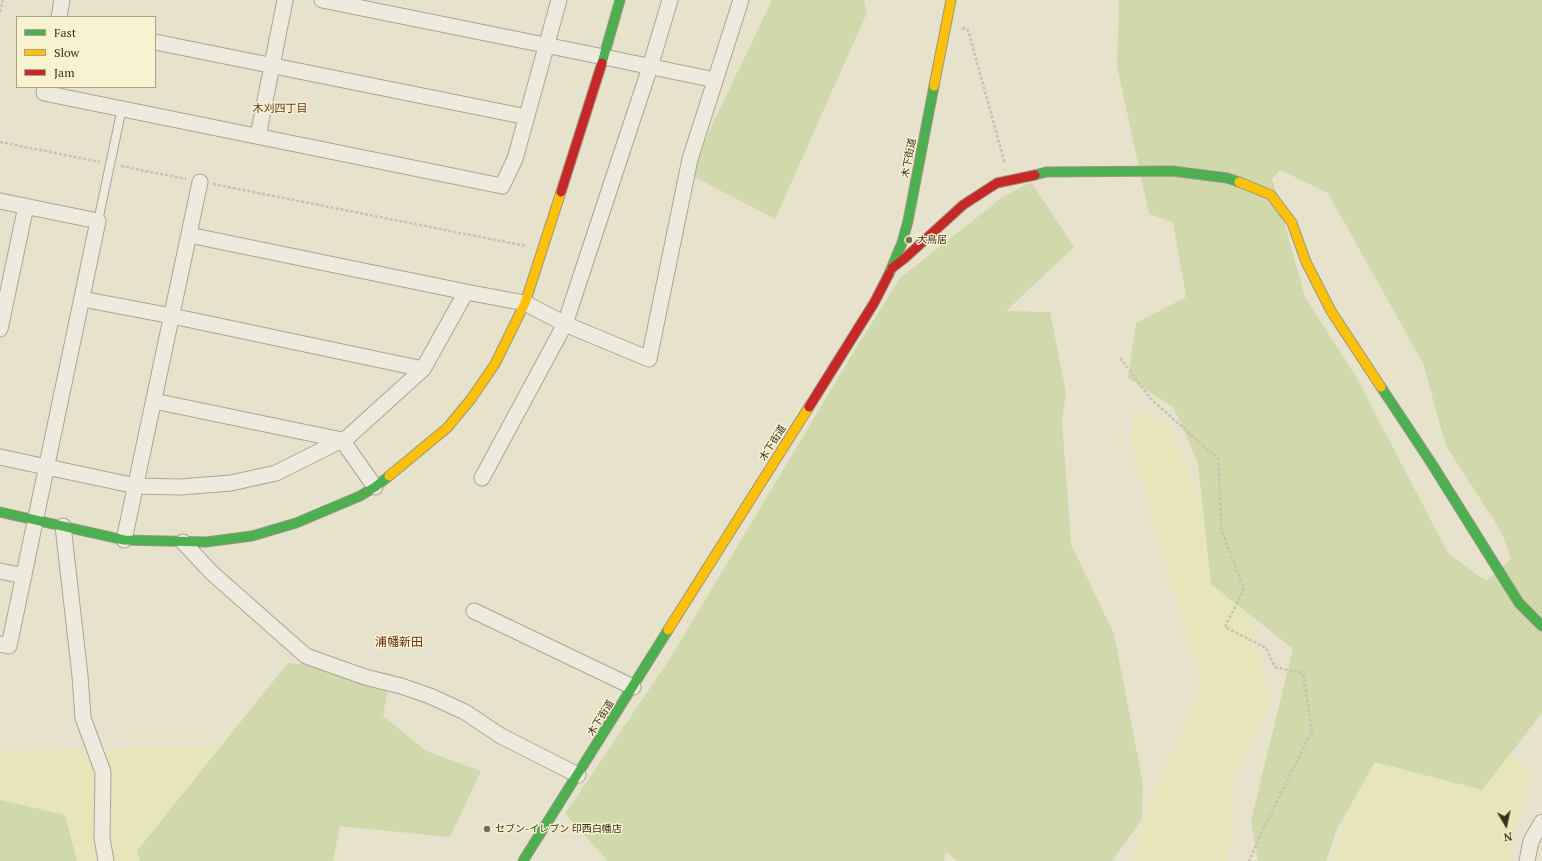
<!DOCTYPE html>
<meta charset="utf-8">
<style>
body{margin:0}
#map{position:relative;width:1542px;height:861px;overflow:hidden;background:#e6e2cb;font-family:"PT Serif",serif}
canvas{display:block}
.legend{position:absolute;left:16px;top:16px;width:140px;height:72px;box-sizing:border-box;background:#f8f2d0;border:1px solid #aca488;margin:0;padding:5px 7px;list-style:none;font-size:12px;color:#3a2f1c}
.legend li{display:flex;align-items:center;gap:8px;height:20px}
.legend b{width:20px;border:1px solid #aca488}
.north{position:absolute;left:1486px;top:805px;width:40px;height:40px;-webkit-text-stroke:3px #f8f2d0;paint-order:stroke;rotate:171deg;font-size:11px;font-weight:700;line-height:16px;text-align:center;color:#3a2f1c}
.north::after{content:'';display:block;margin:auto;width:14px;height:18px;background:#3a2f1c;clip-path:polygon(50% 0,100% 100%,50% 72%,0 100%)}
</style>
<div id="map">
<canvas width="1542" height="861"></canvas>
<ul class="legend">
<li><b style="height:5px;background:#4caf50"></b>Fast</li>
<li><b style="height:5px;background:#ffc107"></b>Slow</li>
<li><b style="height:5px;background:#c62828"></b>Jam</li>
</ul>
<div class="north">N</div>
</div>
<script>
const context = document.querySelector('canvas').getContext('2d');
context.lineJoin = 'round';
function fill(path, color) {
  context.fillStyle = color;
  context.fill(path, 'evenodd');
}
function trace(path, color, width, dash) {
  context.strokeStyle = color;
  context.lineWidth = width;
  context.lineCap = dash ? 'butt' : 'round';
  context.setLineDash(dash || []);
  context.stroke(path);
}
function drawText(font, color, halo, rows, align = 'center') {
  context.font = font + ' "PT Serif","Noto Sans JP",serif';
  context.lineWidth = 3;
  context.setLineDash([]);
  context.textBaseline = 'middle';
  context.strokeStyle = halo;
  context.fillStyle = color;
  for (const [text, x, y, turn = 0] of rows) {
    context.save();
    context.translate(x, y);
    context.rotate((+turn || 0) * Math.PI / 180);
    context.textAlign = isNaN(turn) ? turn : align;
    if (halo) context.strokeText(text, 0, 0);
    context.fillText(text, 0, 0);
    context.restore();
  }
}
const farmland = new Path2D(`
 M 1135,409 L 1169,425 L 1216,540 L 1247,610 L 1271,702 L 1231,784 L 1233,835 L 1226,861 L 1132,861 L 1148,809 L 1203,684 L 1179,610 L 1130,439 Z
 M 1469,715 L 1532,772 L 1509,861 L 1331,861 L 1353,802 L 1356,717 Z
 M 232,746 L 300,830 L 340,861 L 0,861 L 0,751 Z`);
const green = new Path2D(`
 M 772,0 L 864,0 L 867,13 L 775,219 L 689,174 Z
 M 1119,0 L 1542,0 L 1542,713 L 1482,790 L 1375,762 L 1337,829 L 1326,861 L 1258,861 L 1251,821 L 1293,649 L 1211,584 L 1198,463 L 1174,408 L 1128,378 L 1136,323 L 1186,297 L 1173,222 L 1149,214 L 1117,66 ZM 1280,170 L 1328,193 L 1423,363 L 1446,446 L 1501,531 L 1511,559 L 1486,581 L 1448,553 L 1355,375 L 1305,297 L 1272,179 Z
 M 1031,182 L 1074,247 L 1006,311 L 1050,312 L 1066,393 L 1062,421 L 1071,544 L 1114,634 L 1143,784 L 1142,819 L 1112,861 L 957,861 L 946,852 L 944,861 L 608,861 L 565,814 L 669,660 L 858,345 L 900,278 L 1003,197 Z
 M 288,663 L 391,673 L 383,716 L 426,751 L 481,771 L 450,837 L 340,826 L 333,861 L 140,861 L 137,851 Z
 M 0,800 L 65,815 L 77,861 L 0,861 Z`);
const path = new Path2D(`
 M 0,12 L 3,0
 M 962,28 L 968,30 L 1005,164
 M 0,142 L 100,162
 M 121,166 L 186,179
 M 213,184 L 526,246
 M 1120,358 L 1151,399 L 1218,459 L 1222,532 L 1244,589 L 1225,627 L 1266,648 L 1275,667 L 1303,673 L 1312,731 L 1267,821 L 1249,861`);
const lane = new Path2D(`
 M 98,221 L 122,108`);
const street = new Path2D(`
 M 322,0 L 604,57 L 715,80
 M 59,17 L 62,0
 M 155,42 L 527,117
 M 45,87 L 44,93 L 502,186 L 515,159 L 559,0
 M 258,136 L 285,0
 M 0,201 L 98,221 L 9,646 L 0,644
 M 189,235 L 466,292 L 525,303 L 565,324 L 649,359 L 690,159 L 741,0
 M 82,299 L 172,316 L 423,369
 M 0,329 L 26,206
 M 154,401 L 342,440 L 375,487
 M 0,457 L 136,486 L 180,487 L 231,483 L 276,473 L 348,437 L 423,369 L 466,292
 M 482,478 L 565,324 L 650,67 L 670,0
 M 63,526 L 80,676 L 83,718 L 103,772 L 102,838 L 106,861
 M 124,540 L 200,182
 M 183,542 L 212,573 L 306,656 L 365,677 L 401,686 L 430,696 L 465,712 L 501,736 L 578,775
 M 0,571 L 24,576
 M 474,611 L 633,687
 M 1527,861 L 1531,841 L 1542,822`);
const fast = new Path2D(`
 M 602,63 L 620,0
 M 1035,175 L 1046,172 L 1172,171 L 1227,178 L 1239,182
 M 889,274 L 902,243 L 908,221 L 934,86
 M 1381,387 L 1430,461 L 1519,603 L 1542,626
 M 0,512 L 124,540 L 206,542 L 252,536 L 296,523 L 360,496 L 375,487 L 389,476
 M 523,861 L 668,630`);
const slow = new Path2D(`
 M 934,86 L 951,0
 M 1239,182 L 1271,195 L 1292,223 L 1306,262 L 1331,311 L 1381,387
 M 389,476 L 447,428 L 471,399 L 495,364 L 525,303 L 561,192
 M 668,630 L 809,407`);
const jam = new Path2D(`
 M 561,192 L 602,63
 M 892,268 L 905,258 L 963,205 L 997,183 L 1035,175
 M 809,407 L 874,303 L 889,274`);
const markers = [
 [909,240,4,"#766e59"],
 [487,829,4,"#766e59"]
];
const streetNames = [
 ["木下街道",909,158,-79],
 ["木下街道",773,443,-58],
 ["木下街道",601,718,-58]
];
const poiNames = [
 ["大鳥居",917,240],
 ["セブン-イレブン 印西白幡店",495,829]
];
const neighbourhoodNames = [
 ["木刈四丁目",280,109]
];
const quarterNames = [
 ["浦幡新田",399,643]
];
fill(farmland, '#e7e5ba');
fill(green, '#d1d8ac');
trace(lane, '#aba695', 10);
trace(street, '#aba695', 17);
trace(fast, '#9a9585', 11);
trace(slow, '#9a9585', 11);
trace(jam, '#9a9585', 11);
trace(path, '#c6c2b4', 2.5, [3, 2]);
trace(lane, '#edeade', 8);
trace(street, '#edeade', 15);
trace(fast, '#4caf50', 9);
trace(slow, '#ffc107', 9);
trace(jam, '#c62828', 9);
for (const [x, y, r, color] of markers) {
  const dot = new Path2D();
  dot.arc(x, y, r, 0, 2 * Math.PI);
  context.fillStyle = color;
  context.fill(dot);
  trace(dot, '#f8f2d0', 1.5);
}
drawText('10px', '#3a2f1c', '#f8f2d0', streetNames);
drawText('10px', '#3a2f1c', '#f8f2d0', poiNames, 'left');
drawText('11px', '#693618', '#f8f2d0', neighbourhoodNames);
drawText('12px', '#693618', '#f8f2d0', quarterNames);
</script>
